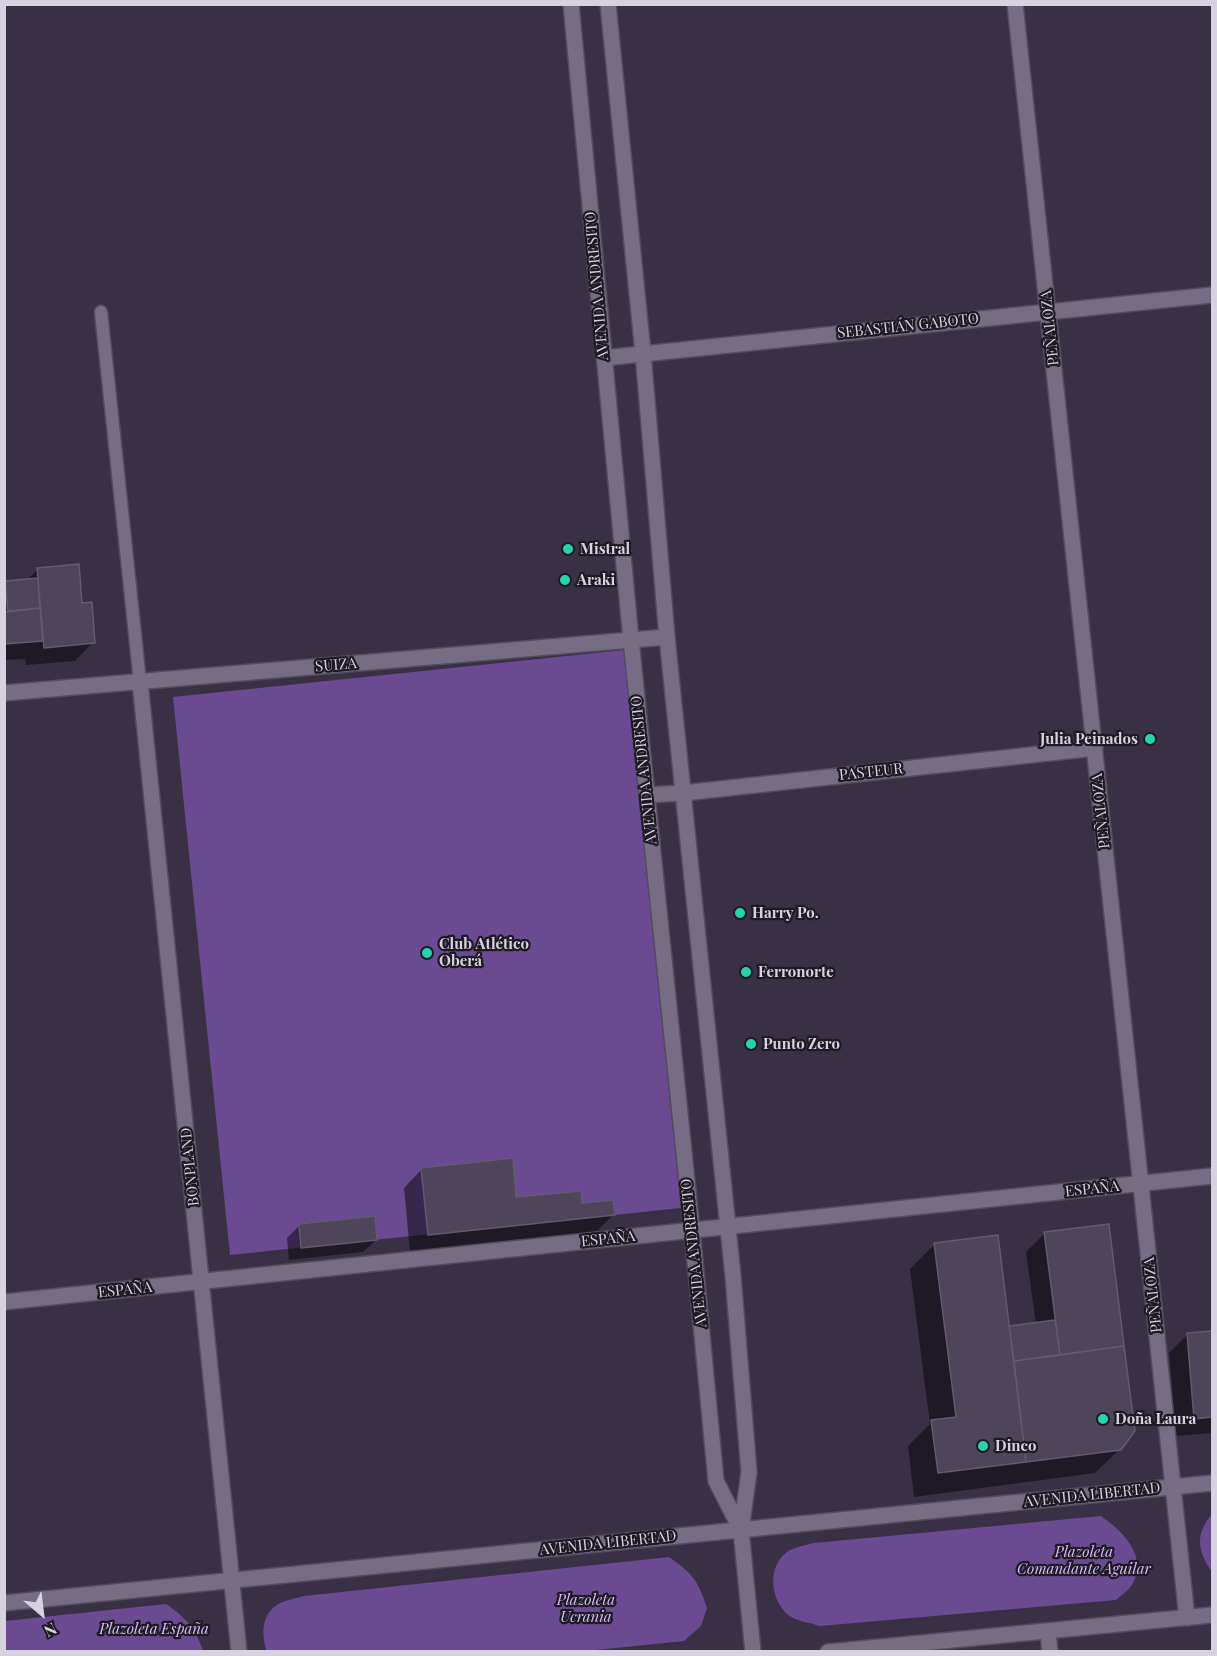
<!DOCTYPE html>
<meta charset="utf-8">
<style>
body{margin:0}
#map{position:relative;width:1217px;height:1656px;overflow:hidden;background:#393045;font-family:"Playfair Display",serif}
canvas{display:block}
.frame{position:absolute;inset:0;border:6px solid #d7d2df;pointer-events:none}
.north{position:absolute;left:12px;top:1584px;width:60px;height:60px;-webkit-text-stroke:4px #1e1a24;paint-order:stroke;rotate:152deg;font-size:16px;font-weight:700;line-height:24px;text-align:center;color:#d7d2df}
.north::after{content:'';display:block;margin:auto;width:21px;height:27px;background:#d7d2df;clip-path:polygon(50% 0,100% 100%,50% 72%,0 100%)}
</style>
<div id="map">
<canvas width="1217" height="1656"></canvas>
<div class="frame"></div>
<div class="north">N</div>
</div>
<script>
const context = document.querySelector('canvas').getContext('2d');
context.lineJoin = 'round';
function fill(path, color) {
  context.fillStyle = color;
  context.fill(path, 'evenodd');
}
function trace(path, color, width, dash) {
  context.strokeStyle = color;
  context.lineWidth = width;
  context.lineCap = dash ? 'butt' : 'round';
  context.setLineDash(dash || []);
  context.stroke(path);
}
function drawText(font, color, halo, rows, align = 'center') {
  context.font = font + ' "Playfair Display",serif';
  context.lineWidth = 4.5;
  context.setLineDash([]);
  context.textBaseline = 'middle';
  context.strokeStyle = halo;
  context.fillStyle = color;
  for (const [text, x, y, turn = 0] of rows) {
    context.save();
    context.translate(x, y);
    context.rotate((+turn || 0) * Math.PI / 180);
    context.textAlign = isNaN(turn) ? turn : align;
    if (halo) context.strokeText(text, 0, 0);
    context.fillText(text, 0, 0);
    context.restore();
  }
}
const green = new Path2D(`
 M 624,650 L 681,1208 L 230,1255 L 173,697 Z
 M 1212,1514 L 1212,1572 C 1197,1550 1195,1534 1212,1514 Z
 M 1101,1516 C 1122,1531 1148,1555 1133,1583 C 1130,1590 1121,1595 1116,1600 L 820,1626 C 811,1623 795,1621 788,1615 C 770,1599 767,1567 787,1552 C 794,1547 806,1545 814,1543 Z
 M 669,1557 C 693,1574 698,1580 707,1608 L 701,1626 L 684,1641 L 586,1651 L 267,1652 C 261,1634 261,1613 280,1603 C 287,1600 296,1598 304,1596 Z
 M 166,1604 C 187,1619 195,1627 203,1651 L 5,1651 L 5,1621 Z`);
const shadow = new Path2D(`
 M 38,569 L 81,604 L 93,642 L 75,661 L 26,665 L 25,659 L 4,660 L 4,584 L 26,581 ZM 5,591 L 8,591 L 10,619 L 7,619 Z
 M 422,1169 L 515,1199 L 581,1205 L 613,1215 L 595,1233 L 410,1252 L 404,1188 Z
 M 299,1226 L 376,1240 L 363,1252 L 289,1260 L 287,1238 Z
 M 1045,1233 L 1120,1449 L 1095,1473 L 914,1497 L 908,1446 L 930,1424 L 910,1269 L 934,1245 L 1008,1329 L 1036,1324 L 1026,1252 Z
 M 1212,1332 L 1212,1433 L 1176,1436 L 1169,1353 L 1188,1334 Z`);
const building = new Path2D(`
 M 79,564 L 82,603 L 92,602 L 95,643 L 44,648 L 37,568 Z
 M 38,578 L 40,608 L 8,611 L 5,581 Z
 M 40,608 L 43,641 L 4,644 L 4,612 Z
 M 513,1158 L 516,1197 L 581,1191 L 582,1203 L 613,1200 L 615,1215 L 428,1235 L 421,1168 Z
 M 375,1216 L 377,1240 L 301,1248 L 299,1224 Z
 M 1109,1224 L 1124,1346 L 1060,1355 L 1044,1232 Z
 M 998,1235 L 1026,1462 L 938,1473 L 931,1420 L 956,1417 L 934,1243 Z
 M 1055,1320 L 1060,1355 L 1014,1361 L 1009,1326 Z
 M 1212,1331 L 1212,1417 L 1194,1419 L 1187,1333 Z
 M 1124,1346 L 1135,1431 L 1121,1450 L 1026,1462 L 1014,1361 Z`);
const lane = new Path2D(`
 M 101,312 L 140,682`);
const street = new Path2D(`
 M 1015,4 L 1187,1618
 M 604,358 L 1212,295
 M 140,682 L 239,1652
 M 4,693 L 667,637
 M 647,795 L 683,793 L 1095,748
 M 4,1302 L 1212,1176
 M 1048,1632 L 1050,1652`);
const secondary = new Path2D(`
 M 571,4 L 631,640 L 692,1230 L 716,1481 L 741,1530
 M 608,4 L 643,353 L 667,637 L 733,1276 L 749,1472 L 741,1530 L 753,1652
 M 4,1603 L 1212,1483
 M 828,1652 L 1212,1615`);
const markers = [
 [568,549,6,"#23d5af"],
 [565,580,6,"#23d5af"],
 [1150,739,6,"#23d5af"],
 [740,913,6,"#23d5af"],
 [427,953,6,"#23d5af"],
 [746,972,6,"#23d5af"],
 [751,1044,6,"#23d5af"],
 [1103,1419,6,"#23d5af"],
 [983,1446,6,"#23d5af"]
];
const streetNames = [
 ["AVENIDA ANDRESITO",597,286,-95],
 ["SEBASTIÁN GABOTO",908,326,-6],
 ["PEÑALOZA",1050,328,-96],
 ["SUIZA",336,665,-5],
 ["AVENIDA ANDRESITO",644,770,-96],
 ["PASTEUR",871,772,-6],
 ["PEÑALOZA",1101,811,-96],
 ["BONPLAND",190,1167,-96],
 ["ESPAÑA",1092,1189,-6],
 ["ESPAÑA",608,1239,-6],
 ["AVENIDA ANDRESITO",694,1253,-96],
 ["ESPAÑA",125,1290,-6],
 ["PEÑALOZA",1153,1295,-96],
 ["AVENIDA LIBERTAD",1092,1495,-6],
 ["AVENIDA LIBERTAD",608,1543,-6]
];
const poiNames = [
 ["Mistral",580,549],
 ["Araki",577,580],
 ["Julia Peinados",1138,739,"right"],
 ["Harry Po.",752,913],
 ["Club Atlético",439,944],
 ["Oberá",439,961],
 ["Ferronorte",758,972],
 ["Punto Zero",763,1044],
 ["Doña Laura",1115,1419],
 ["Dinco",995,1446]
];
const parkNames = [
 ["Plazoleta",1084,1552],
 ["Comandante Aguilar",1084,1569],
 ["Plazoleta",586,1600],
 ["Ucrania",586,1617],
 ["Plazoleta España",154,1629]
];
fill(green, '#6a4a90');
fill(shadow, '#0007');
fill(building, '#4e455b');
trace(building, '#635a71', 1.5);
trace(lane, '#534c5d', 15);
trace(street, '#534c5d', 18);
trace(secondary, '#534c5d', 18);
trace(lane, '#766c84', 12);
trace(street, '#766c84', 15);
trace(secondary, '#766c84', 15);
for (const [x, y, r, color] of markers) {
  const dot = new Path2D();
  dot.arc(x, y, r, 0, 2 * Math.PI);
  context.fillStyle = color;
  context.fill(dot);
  trace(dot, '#1e1a24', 2);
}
drawText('15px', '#d7d2df', '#1e1a24', streetNames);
drawText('bold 15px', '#d7d2df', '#1e1a24', poiNames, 'left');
drawText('italic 15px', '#d7bcfb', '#1e1a24', parkNames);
</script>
